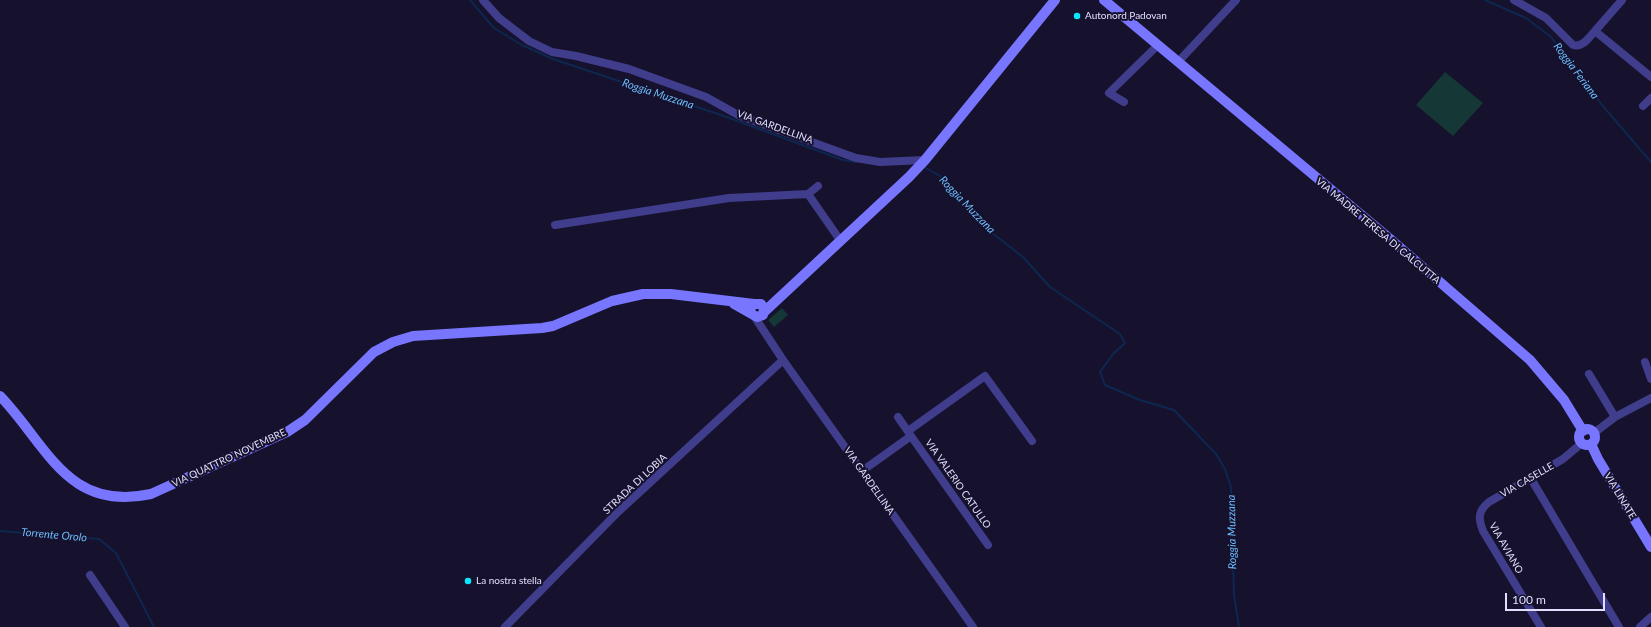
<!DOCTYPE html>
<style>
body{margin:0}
#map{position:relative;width:1651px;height:627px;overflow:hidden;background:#16122d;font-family:Lato,sans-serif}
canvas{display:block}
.scale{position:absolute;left:1505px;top:593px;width:100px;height:18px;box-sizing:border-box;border:2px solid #e2deff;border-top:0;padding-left:5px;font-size:12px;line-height:14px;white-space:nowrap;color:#e2deff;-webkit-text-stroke:3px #16122d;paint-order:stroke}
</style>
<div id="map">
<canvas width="1651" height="627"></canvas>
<div class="scale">100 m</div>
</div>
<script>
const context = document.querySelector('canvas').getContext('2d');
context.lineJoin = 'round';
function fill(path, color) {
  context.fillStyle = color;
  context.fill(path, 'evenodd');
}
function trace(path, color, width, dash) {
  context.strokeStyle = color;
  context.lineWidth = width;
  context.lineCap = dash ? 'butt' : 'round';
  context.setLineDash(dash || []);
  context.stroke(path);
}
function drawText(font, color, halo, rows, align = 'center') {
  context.font = font + ' Lato,sans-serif';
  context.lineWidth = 4;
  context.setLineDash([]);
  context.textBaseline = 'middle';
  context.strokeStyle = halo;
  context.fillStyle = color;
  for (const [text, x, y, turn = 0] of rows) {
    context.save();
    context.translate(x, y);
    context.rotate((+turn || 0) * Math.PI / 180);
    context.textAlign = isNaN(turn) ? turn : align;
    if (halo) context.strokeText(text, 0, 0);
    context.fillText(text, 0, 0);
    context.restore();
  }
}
const green = new Path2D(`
 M 1445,72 L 1483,103 L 1453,136 L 1416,105 Z
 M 782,308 L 788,315 L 774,327 L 768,320 Z`);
const stream = new Path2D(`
 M 470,0 L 494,28 L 522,45 L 553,59 L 721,115 L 843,160 L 856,162
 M 1485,0 L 1526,18 L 1551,37 L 1602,105 L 1651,162
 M 924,167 L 942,177 L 962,203 L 987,229 L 1023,257 L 1050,287 L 1120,334 L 1125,343 L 1113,354 L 1100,372 L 1105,385 L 1140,400 L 1174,410 L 1216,454 L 1225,469 L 1231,487 L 1234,595 L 1239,627
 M 0,531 L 99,539 L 116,553 L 154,627`);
const street = new Path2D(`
 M 483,0 L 499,18 L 529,41 L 552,52 L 576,56 L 629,69 L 706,97 L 740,116 L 856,158 L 880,162 L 925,160
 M 1514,0 L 1546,18 L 1573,45 C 1583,48 1589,37 1595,31 L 1651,77
 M 1595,31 L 1622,0
 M 1178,62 L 1236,0
 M 1124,102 L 1109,93 L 1158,45
 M 1643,106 L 1651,98
 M 818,186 L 808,194 L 840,240
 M 555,225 L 729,198 L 808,194
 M 754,316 L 783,360 L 973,627
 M 1645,362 L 1651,379
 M 1589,374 L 1615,417
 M 908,431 L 985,376 L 1032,441
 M 1594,433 L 1615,417 L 1651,398
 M 911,436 L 988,545
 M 862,471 L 911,436 L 898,417
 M 1530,477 L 1619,627
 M 90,575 L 125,627
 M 505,627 L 618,512 L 783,360
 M 1541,627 L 1483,531 C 1478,518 1478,511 1489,502 L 1563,459 L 1582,443
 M 1640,627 L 1651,617`);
const secondary = new Path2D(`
 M 1104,0 L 1389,238 L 1530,360 L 1564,400 L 1583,431
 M 734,304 L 757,317 L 763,315 L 764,308 L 761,304 L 754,304 L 751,307 L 750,312
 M 764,312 L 909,177 L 925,160 L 1055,0
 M 0,396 C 48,446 67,512 151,494 L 287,432 L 305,420 L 374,352 L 393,342 L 413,336 L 542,328 L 553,326 L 612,301 L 643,294 L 671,294 L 754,304
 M1579 437a8 8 0 1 1 16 0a8 8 0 1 1-16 0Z
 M 1591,444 L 1598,459 L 1651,547`);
const markers = [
 [1077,16,4,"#0ae8ff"],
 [468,581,4,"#0ae8ff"]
];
const poiNames = [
 ["Autonord Padovan",1085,16],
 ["La nostra stella",476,581]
];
const streetNames = [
 ["VIA GARDELLINA",775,127,20],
 ["VIA MADRE TERESA DI CALCUTTA",1378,231,40],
 ["VIA QUATTRO NOVEMBRE",229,458,-25],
 ["VIA CASELLE",1527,480,-30],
 ["VIA GARDELLINA",869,481,55],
 ["STRADA DI LOBIA",635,484,-43],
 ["VIA VALERIO CATULLO",958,484,55],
 ["VIA LINATE",1620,496,59],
 ["VIA AVIANO",1506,548,60]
];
const waterNames = [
 ["Roggia Feriana",1576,71,53],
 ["Roggia Muzzana",658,94,18],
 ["Roggia Muzzana",967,205,46],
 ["Roggia Muzzana",1232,532,-91],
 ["Torrente Orolo",54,535,5]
];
fill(green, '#153736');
trace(stream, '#0d2751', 2);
trace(street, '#403d8c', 8);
trace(secondary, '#7875ff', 10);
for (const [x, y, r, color] of markers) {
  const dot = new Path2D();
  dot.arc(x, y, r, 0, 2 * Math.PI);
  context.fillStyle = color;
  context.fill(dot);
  trace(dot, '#16122d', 1.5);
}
drawText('10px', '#e2deff', '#16122d', poiNames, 'left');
drawText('10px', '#e2deff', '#16122d', streetNames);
drawText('italic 11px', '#6cbcff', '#16122d', waterNames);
</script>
